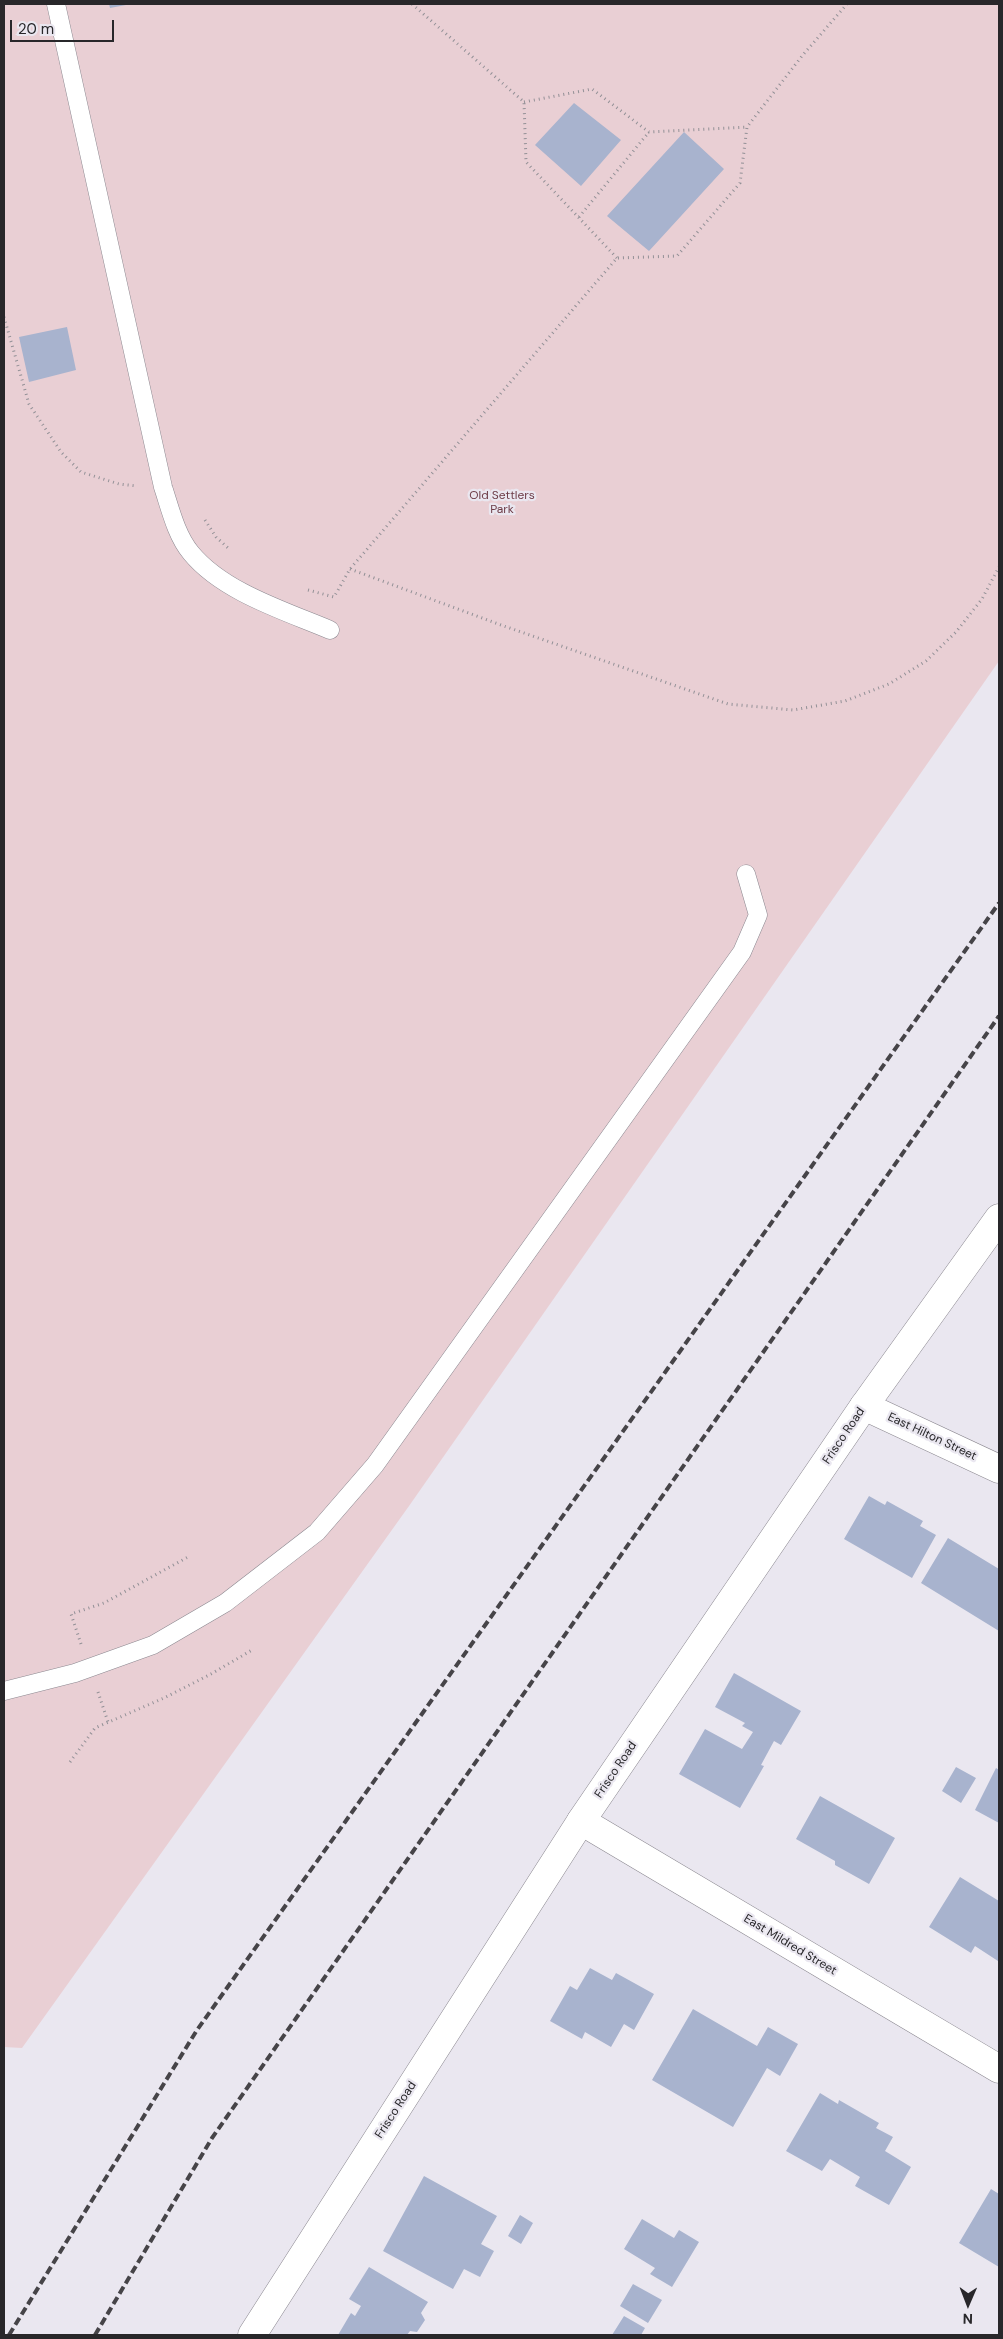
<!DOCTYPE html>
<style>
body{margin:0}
#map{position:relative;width:1003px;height:2339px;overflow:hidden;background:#eae7f0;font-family:"DM Sans",sans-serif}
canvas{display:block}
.frame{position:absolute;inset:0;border:5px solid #28272a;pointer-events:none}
.north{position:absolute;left:943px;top:2279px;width:50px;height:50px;-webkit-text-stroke:4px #eae7f0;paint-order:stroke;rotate:181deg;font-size:14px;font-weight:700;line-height:20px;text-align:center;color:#28272a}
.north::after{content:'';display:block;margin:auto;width:18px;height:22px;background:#28272a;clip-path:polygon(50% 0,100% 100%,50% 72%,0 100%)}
.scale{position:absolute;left:10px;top:20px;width:104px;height:22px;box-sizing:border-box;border:2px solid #28272a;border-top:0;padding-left:6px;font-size:15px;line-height:18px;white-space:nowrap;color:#28272a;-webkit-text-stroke:4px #eae7f0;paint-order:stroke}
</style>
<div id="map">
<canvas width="1003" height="2339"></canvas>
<div class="frame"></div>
<div class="north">N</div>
<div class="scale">20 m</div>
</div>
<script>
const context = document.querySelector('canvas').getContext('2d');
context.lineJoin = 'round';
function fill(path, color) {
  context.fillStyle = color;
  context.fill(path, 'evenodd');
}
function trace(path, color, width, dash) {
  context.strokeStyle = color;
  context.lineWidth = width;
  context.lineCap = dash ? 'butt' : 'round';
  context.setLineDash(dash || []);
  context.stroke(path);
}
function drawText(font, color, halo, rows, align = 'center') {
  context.font = font + ' "DM Sans",sans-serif';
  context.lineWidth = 4.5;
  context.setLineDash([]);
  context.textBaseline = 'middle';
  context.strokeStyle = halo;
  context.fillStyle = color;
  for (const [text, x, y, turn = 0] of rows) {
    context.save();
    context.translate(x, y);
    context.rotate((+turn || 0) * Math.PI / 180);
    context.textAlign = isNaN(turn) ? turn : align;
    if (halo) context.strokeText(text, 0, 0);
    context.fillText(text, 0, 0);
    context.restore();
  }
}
const green = new Path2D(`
 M 4,4 L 999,4 L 999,661 L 409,1506 L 22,2048 L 4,2047 Z`);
const building = new Path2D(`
 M 109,4 L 126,4 L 126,5 L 110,8 Z
 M 574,103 L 621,140 L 581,186 L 535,145 Z
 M 684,132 L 724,169 L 649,251 L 607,216 Z
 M 67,327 L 76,370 L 29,382 L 19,337 Z
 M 869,1496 L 885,1505 L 887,1501 L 923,1521 L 920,1526 L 936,1535 L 912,1578 L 844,1539 Z
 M 948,1538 L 999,1569 L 999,1631 L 921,1583 Z
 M 734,1673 L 801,1711 L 781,1745 L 774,1741 L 761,1765 L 764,1766 L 740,1808 L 679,1774 L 705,1729 L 742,1749 L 753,1732 L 742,1726 L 745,1723 L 715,1707 Z
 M 956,1767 L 976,1778 L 961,1803 L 942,1791 Z
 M 996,1768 L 999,1770 L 999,1823 L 975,1810 Z
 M 820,1796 L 895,1838 L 869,1884 L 835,1865 L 835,1861 L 796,1839 Z
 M 960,1877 L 999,1901 L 998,1961 L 975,1946 L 971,1953 L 929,1927 Z
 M 590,1968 L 612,1980 L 616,1973 L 654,1994 L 634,2030 L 624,2024 L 611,2047 L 585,2032 L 582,2039 L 550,2021 L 570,1986 L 577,1990 Z
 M 693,2009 L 757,2046 L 768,2027 L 798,2044 L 780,2076 L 767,2068 L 733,2127 L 652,2080 Z
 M 820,2093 L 838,2104 L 839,2100 L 879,2123 L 876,2128 L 893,2137 L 885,2151 L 911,2167 L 889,2205 L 855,2186 L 860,2177 L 830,2159 L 822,2171 L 786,2151 Z
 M 424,2176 L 497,2216 L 481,2244 L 494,2251 L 480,2277 L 464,2269 L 453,2289 L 383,2251 Z
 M 991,2189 L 999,2194 L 999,2267 L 959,2243 Z
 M 520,2215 L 533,2223 L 521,2244 L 508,2236 Z
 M 642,2219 L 674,2238 L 679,2230 L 699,2242 L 672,2287 L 650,2274 L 655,2268 L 624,2249 Z
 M 369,2267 L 428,2302 L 421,2313 L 425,2320 L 417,2332 L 410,2331 L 407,2335 L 338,2335 L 351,2313 L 355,2316 L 361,2306 L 349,2299 Z
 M 633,2284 L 662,2300 L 648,2323 L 620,2306 Z
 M 624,2316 L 645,2328 L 641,2335 L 612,2335 Z`);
const path = new Path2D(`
 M 412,4 L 524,102 L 526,162 L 617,258
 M 524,102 L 592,89 L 649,132 L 747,127
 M 579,217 L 649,132
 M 4,317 L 29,404 L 61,452 L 81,472 L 119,484 L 137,486
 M 205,520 L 216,537 L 228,548
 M 350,569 L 501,625 L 728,704 L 793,710 L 845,701 L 889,684 L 926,661 L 956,632 L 982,599 L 999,567
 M 308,590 L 334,597 L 350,569 L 617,258 L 677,256 L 740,183 L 747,127 L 802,56 L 847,4
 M 81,1644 L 71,1614 L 104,1603 L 188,1557
 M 98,1692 L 108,1722
 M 70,1762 L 95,1728 L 164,1698 L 211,1674 L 252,1650`);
const lane = new Path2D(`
 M 56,4 L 163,487 C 170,508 176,535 191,553 C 223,592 285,611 330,630
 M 4,1691 L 75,1673 L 153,1645 L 225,1603 L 317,1532 L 375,1465 L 742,952 L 758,915 L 746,874`);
const street = new Path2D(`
 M 864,1406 L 999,1469
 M 581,1821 L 999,2069`);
const secondary = new Path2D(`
 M 252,2335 L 581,1821 L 864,1406 L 999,1218`);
const rail = new Path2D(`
 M 9,2335 L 197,2030 L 999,903
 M 95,2335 L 212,2138 L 999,1016`);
const parkNames = [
 ["Old Settlers",502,496],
 ["Park",502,510]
];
const streetNames = [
 ["Frisco Road",844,1436,-56],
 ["East Hilton Street",932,1437,25],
 ["Frisco Road",616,1770,-56],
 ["East Mildred Street",790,1945,31],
 ["Frisco Road",396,2110,-57]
];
fill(green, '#e9cfd4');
fill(building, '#a8b3ce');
trace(lane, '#8b8890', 19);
trace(street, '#8b8890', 29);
trace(secondary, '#8b8890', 29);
trace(path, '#929096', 3, [1, 4]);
trace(lane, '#fff', 18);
trace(street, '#fff', 28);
trace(secondary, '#fff', 28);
trace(rail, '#464448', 4, [8, 4]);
drawText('12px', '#6d3c47', '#eae7f0', parkNames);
drawText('12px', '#28272a', '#eae7f0', streetNames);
</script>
